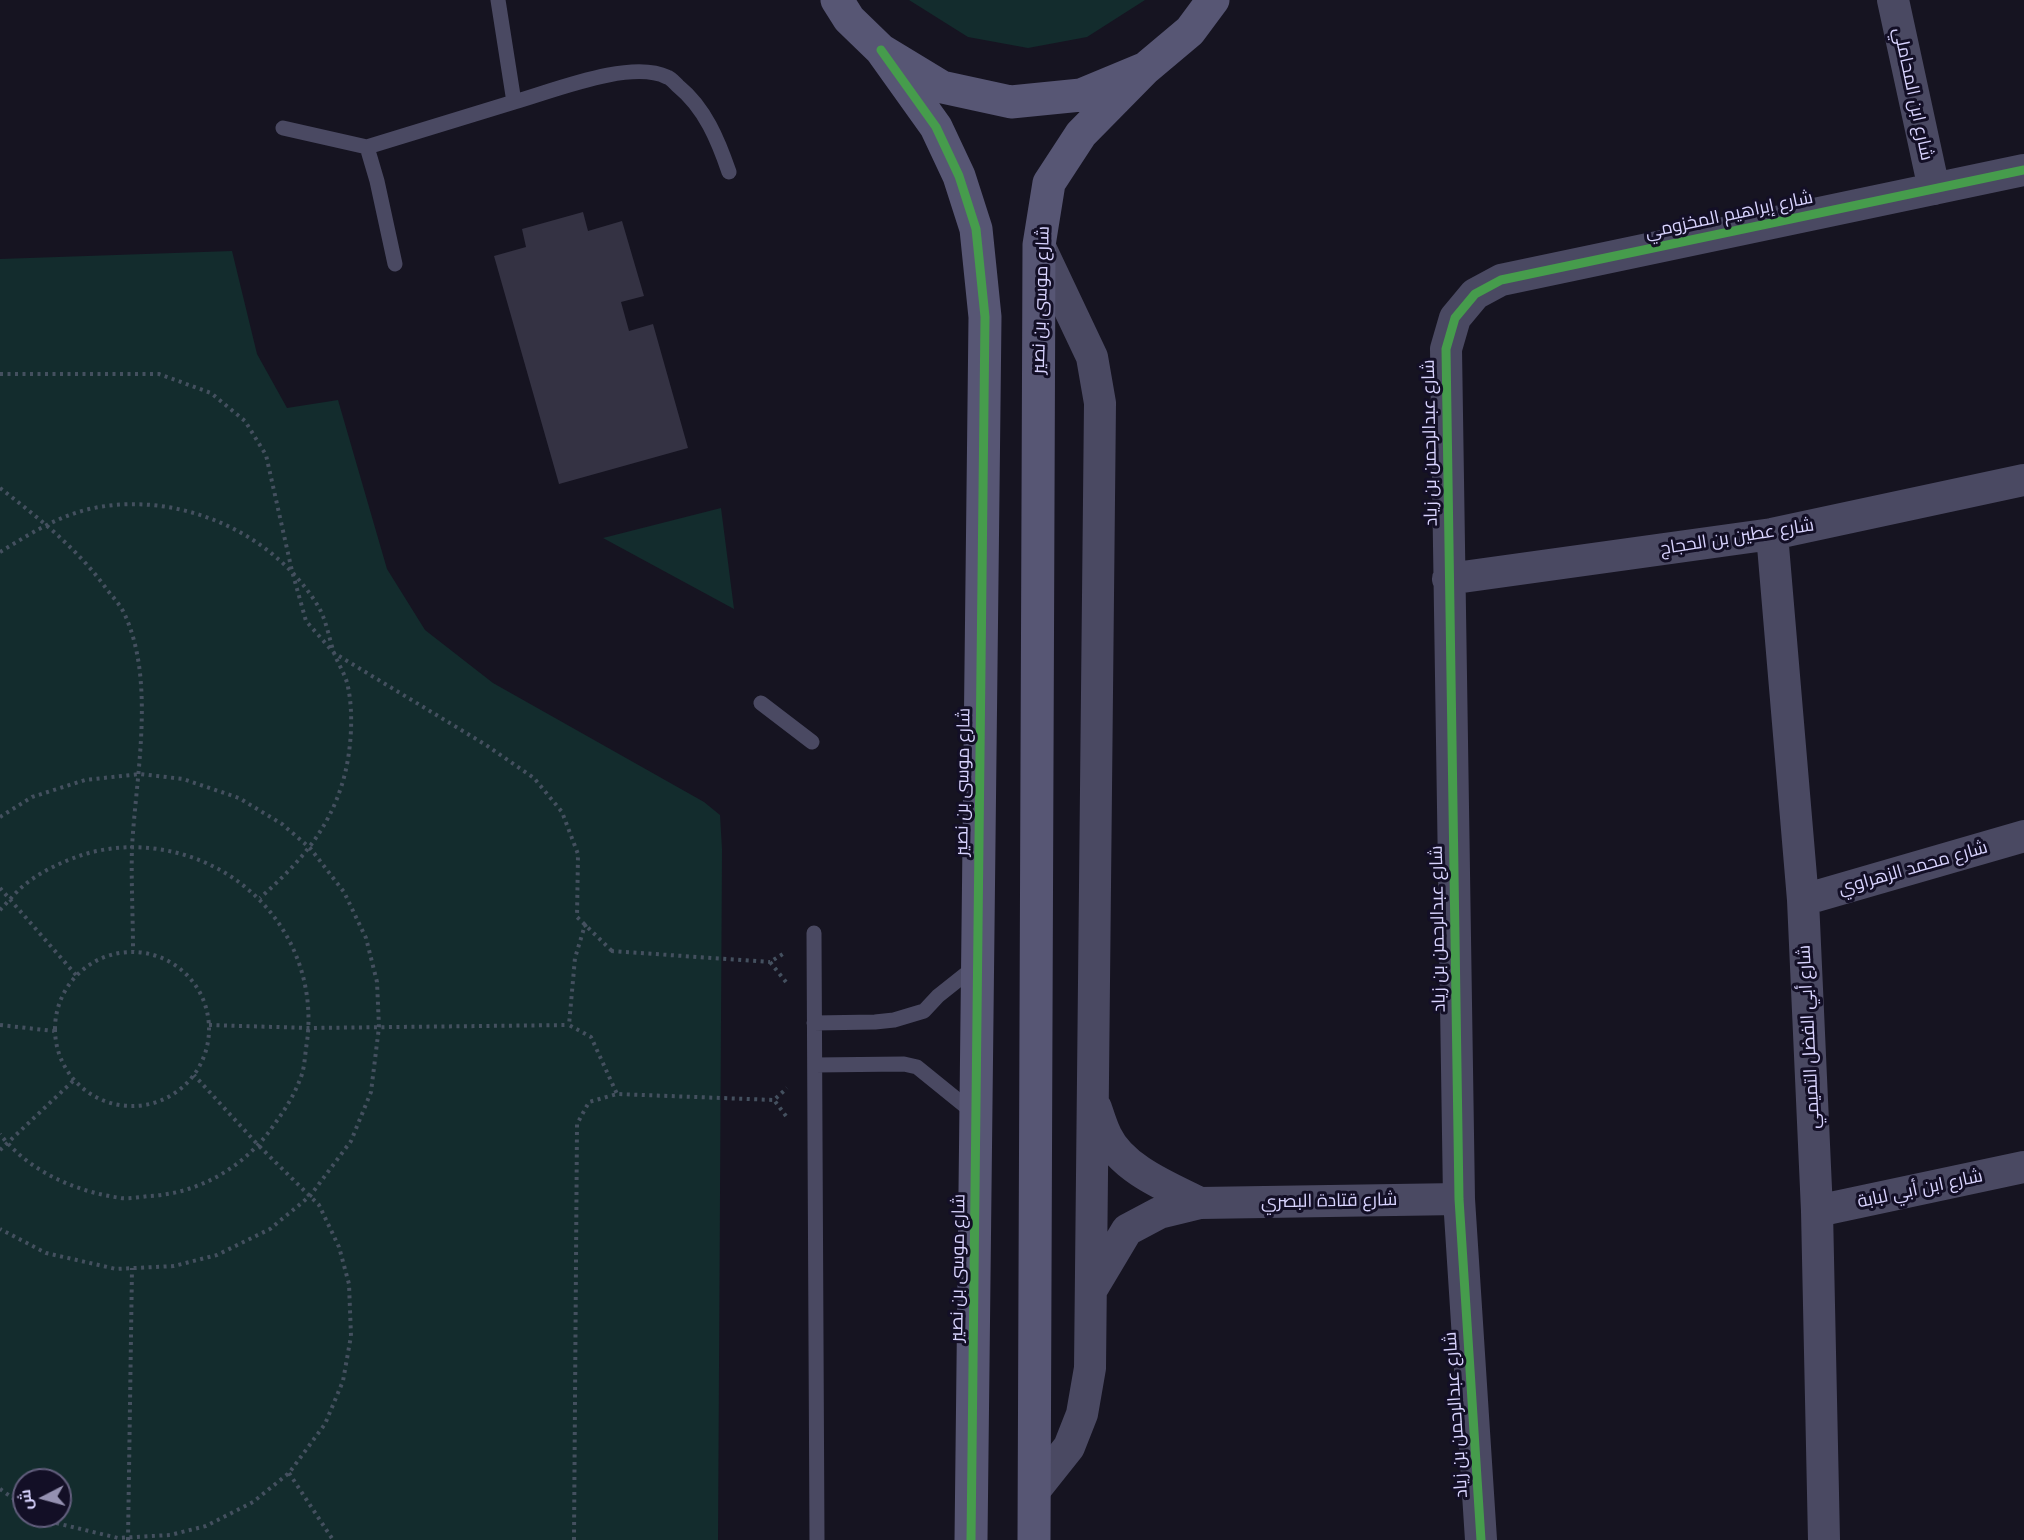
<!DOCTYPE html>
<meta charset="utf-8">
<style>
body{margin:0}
#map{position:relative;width:2024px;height:1540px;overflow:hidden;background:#161421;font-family:Montserrat,Cairo,sans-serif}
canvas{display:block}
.north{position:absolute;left:12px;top:1468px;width:60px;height:60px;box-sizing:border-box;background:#130f26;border:2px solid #625e7d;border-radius:50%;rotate:264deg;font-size:16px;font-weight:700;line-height:24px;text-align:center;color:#d9d4ff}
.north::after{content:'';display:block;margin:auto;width:21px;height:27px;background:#9591b1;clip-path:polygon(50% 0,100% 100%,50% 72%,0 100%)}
</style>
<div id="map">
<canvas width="2024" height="1540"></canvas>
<div class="north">ش</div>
</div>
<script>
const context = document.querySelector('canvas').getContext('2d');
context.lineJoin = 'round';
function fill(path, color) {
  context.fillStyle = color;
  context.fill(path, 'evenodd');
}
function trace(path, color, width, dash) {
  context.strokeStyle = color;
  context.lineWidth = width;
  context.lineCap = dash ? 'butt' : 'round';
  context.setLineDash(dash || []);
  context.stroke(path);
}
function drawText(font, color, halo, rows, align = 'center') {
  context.font = font + ' Montserrat,Cairo,sans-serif';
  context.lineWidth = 6;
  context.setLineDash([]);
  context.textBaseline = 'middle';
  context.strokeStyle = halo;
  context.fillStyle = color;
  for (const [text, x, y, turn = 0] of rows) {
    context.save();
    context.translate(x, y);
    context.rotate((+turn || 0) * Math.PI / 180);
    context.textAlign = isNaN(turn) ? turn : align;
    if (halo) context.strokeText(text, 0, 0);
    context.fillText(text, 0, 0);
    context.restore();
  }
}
const green = new Path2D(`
 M 909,0 L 1145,0 L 1087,37 L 1028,48 L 968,37 Z
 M 232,251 L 257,354 L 287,408 L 338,400 L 387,569 L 425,630 L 493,683 L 704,802 L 720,815 L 722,849 L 718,1540 L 0,1540 L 0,259 ZM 24,1480 L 60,1480 L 60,1516 L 24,1516 Z
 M 721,508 L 734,609 L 603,538 Z`);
const building = new Path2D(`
 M 583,212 L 588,231 L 622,221 L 644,296 L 621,302 L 629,331 L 653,324 L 688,448 L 559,484 L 494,256 L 526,247 L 522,229 Z`);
const path = new Path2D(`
 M 0,374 L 159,374 L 211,393 L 245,421 L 266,455 L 292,571 L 306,621 L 334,653 L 486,745 L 534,778 L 562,812 L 578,854 L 577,917 L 613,952
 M 0,488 C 40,519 79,550 108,591 C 114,598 120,605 124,613 C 156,680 136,775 132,847 C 131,881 133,917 133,951
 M 0,552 C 30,534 59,515 94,508 C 179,491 273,532 318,606 C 326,619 329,638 334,653 C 338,664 346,675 348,687 C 354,715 351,754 343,781 C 328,832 298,864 260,898
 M 0,817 L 32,797 L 85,780 L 140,774 L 183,779 L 239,798 L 282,824 L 310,848 L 344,892 L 366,938 L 377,982 L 379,1027 L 371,1092 L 351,1141 L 310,1196 L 270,1229 L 217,1255 L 174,1266 L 116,1269 L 46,1253 L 0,1229
 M 0,888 L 76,975
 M 0,910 C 7,903 14,894 22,887 C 38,873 61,862 82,855 C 116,844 154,845 188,856 C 268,882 318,959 307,1042 C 305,1053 305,1064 302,1074 C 295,1095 284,1111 271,1129 C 243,1168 197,1194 149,1196 C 140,1197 130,1199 121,1198 C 76,1192 28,1171 0,1134
 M 586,927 L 585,925 L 575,958 L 569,1025 L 591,1037 L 617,1094
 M 611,951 L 770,962
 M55 1029a77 77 0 1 1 154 0a77 77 0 1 1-154 0Z
 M 786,982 L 770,962 L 786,952
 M 0,1025 L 54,1031
 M 209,1025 L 309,1028 L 569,1025
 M 786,1116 L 774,1100 L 787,1088
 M 0,1150 L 73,1081
 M 289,1473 L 333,1540
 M 0,1489 L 24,1506
 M 43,1516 L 56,1523 L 118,1538 L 170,1535 L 206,1526 L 253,1502 L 289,1473 L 325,1424 L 343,1381 L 351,1336 L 349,1284 L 339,1247 L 319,1205 L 259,1146 L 194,1075
 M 128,1540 L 132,1268
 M 574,1540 L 577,1124 L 589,1102 L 617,1094 L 774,1100`);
const lane = new Path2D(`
 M 498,0 L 514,102 C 553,91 631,59 667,77 C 671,78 675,83 678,86 C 705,108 718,140 729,172
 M 283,128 L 367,147 L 514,102
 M 367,147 L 377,181 L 395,264
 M 761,703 L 812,742
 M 814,933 L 817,1540
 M 814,1023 L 875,1022 L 894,1020 L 924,1011 L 938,996 L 977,965
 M 815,1065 L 904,1064 L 917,1067 L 975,1114`);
const street = new Path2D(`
 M 1893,0 L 1934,189
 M 1772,534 L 1803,900 L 1817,1211 L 1824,1540
 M 1448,579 L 1772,534 L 2024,480
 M 1803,900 L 2024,836
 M 1096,1108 C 1099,1117 1102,1127 1106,1135 C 1122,1169 1168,1187 1200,1203
 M 1817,1211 L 2024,1167
 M 1093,1287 L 1127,1230 L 1159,1213 L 1200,1203 L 1459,1199
 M 1034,1491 L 1069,1447 L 1082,1414 L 1090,1368 L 1100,403 L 1092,357 L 1039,245
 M 1481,1540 L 1459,1199 L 1446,349 L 1455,318 L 1475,294 L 1501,280 L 2024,170`);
const secondary = new Path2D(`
 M 837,0 L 849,19 L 881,50 L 942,87 L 1011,102 L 1081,95 L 1146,68 L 1190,31 L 1213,0
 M 881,50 L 936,127 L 959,176 L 976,229 L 985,317 L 971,1540
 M 1034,1540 L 1039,245 L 1049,183 L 1081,134 L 1146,68`);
const cycleway = new Path2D(`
 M 881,50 L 936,127 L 959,176 L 976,229 L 985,317 L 971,1540
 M 1481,1540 L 1459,1199 L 1446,349 L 1455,318 L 1475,294 L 1501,280 L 2024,170`);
const streetNames = [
 ["شارع ابن المحاملي",1913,94,78],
 ["شارع إبراهيم المخزومي",1729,215,-12],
 ["شارع موسى بن نصير",1041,300,-88],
 ["شارع عبدالرحمن بن زياد",1430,443,-91],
 ["شارع عطين بن الحجاج",1737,537,-9],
 ["شارع موسى بن نصير",963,782,-89],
 ["شارع محمد الزهراوي",1913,868,-16],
 ["شارع عبدالرحمن بن زياد",1438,929,-91],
 ["شارع أبي الفضل التميمي",1809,1037,-93],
 ["شارع ابن أبي لبابة",1920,1189,-12],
 ["شارع قتادة البصري",1329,1201,-1],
 ["شارع موسى بن نصير",958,1268,-89],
 ["شارع عبدالرحمن بن زياد",1456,1415,-94]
];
fill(green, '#132c2d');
fill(building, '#343243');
trace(path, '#44505f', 4, [3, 4.5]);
trace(lane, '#4a4962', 15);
trace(street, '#4a4962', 32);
trace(secondary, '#575674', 33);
trace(cycleway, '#469c4c', 9);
drawText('18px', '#d9d4ff', '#130f26', streetNames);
</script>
